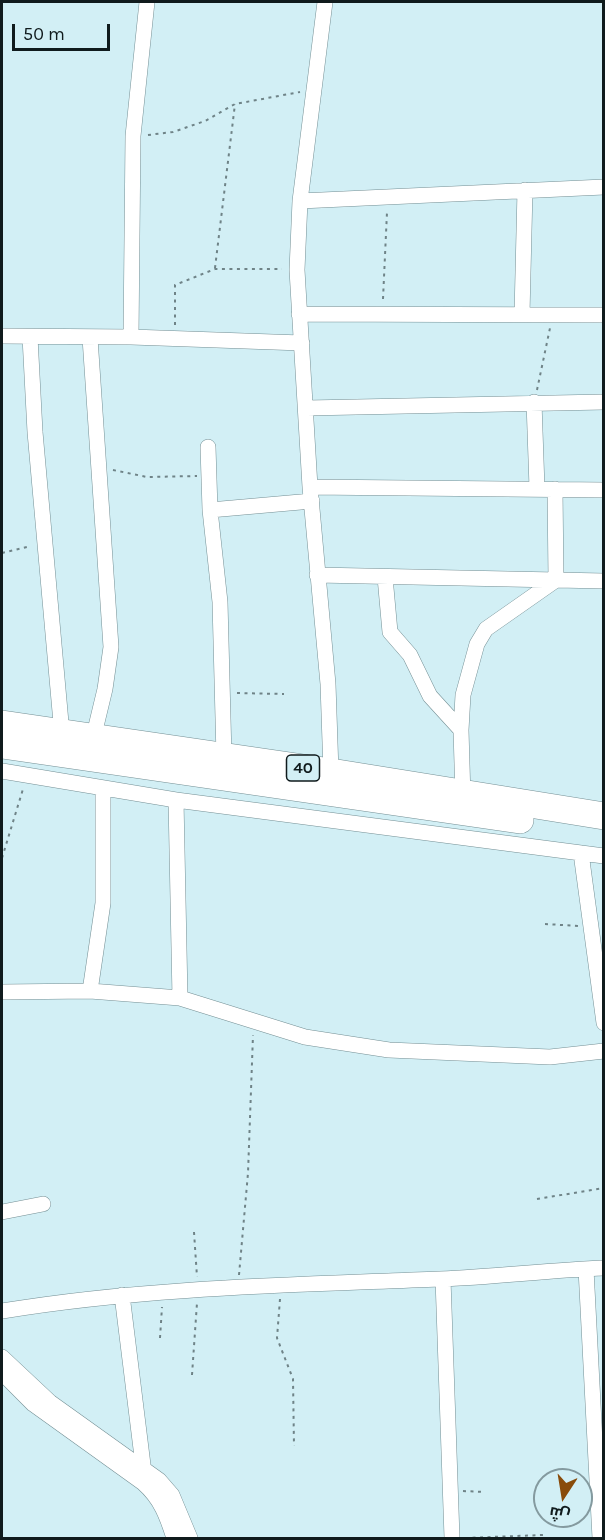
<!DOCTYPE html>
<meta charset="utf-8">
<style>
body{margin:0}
#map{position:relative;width:605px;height:1540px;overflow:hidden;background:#d2eff5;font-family:Karla,Cairo,sans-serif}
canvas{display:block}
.frame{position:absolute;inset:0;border:3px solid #101b1d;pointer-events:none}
.north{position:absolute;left:533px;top:1468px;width:60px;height:60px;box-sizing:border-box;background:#d2eff5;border:2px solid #849a9f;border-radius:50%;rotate:192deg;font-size:16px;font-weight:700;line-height:24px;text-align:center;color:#101b1d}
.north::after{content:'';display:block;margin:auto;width:21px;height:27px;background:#894c0b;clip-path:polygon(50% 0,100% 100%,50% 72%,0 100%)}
.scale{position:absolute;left:12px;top:24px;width:98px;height:27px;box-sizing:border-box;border:3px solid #101b1d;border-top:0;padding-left:8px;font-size:18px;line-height:21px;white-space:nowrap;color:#101b1d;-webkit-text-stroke:4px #d2eff5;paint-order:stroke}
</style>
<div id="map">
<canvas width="605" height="1540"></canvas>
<div class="frame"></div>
<div class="north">ش</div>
<div class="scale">50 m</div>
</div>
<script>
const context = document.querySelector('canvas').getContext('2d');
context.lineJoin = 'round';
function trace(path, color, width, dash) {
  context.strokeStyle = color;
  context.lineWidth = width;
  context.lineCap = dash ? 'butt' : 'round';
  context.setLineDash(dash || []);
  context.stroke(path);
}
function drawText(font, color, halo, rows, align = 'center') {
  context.font = font + ' Karla,sans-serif';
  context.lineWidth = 6;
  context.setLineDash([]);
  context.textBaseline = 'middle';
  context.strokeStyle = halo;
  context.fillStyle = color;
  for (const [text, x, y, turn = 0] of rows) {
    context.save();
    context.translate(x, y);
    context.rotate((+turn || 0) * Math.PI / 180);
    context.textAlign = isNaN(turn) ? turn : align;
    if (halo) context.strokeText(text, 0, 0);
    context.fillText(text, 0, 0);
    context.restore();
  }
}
const path = new Path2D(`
 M 148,135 L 173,132 L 205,121 L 235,104 L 300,92
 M 215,268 L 235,104
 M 383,299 L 387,212
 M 175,325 L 175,285 L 215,269 L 282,269
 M 537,390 L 550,328
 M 113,470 L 147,477 L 197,476
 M 2,553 L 31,546
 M 237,693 L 284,694
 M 2,858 L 23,789
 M 545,924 L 579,926
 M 537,1199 L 604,1188
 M 194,1232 L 197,1277
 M 239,1275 L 248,1173 L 253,1035
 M 280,1299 L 277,1338 L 293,1379 L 294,1446
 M 160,1338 L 162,1307
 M 192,1375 L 197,1303
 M 463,1491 L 485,1492
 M 465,1538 L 543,1535`);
const street = new Path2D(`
 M 325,2 L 300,201 L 297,270 L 310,487 L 328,684 L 331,772
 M 300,201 L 604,187
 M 299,314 L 604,315
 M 522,314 L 525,190
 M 2,336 L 131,337 L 302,343
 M 30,337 L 35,432 L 62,734
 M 131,337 L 133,136 L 147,2
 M 90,338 L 111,647 L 105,689 L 92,743
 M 534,402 L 537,488
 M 307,408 L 604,402
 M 208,447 L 210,510 L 220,602 L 224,757
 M 310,487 L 604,490
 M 210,510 L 312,501
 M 317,575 L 604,581
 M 385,577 L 390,632 L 410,655 L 430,696 L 461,730
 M 2,771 L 176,800 L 180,998
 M 463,798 L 461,730 L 463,695 L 477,644 L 486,629 L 556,580 L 555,489
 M 176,800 L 581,853
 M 604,856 L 581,853 L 604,1023
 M 90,991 L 103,903 L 103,788
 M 2,992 L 90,991 L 180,998 L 305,1037 L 389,1050 L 550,1057 L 604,1051
 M 2,1212 L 43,1204
 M 586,1269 L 600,1538
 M 443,1279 L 452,1538
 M 122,1295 L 144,1473
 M 2,1311 C 147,1287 294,1285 440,1279 C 495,1277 549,1270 604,1268
 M 2,1357 L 50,1402 L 159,1480 L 172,1495 L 190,1538
 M 2,1373 L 33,1404 L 143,1483 C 161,1499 167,1516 174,1538`);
const highway = new Path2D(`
 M 2,724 L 331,772 L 604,816
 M 2,745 L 520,820`);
const shields = [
 [303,768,33]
];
const shieldNames = [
 ["40",303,768]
];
trace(street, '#748f94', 16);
trace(highway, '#748f94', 28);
trace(path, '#6f8387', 2, [3, 4.5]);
trace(street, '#fff', 15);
trace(highway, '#fff', 27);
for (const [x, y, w] of shields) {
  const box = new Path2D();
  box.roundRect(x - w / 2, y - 13, w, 26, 4.5);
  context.fillStyle = '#d2eff5';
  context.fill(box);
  trace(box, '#101b1d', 1.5);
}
drawText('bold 16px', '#101b1d', null, shieldNames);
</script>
